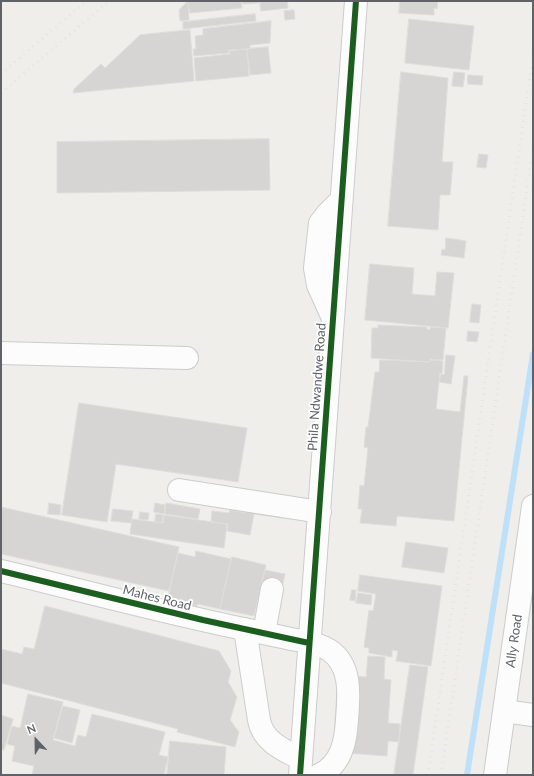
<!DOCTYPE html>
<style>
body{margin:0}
#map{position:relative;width:534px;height:776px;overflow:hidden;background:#efeeea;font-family:Lato,sans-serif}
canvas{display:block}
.frame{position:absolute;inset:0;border:2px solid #5f6368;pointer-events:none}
.north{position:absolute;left:16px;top:720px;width:40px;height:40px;-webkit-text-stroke:3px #fff;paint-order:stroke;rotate:338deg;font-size:11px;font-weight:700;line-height:16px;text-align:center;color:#5f6368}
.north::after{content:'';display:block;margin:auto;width:14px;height:18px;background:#5f6368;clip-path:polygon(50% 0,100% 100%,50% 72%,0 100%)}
</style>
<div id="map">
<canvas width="534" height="776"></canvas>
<div class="frame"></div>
<div class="north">N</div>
</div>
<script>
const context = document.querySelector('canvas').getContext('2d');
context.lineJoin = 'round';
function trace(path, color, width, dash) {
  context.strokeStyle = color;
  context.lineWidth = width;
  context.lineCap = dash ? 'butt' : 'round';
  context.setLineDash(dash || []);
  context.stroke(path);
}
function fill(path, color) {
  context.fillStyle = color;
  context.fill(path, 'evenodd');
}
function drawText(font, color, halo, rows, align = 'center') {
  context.font = font + ' Lato,sans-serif';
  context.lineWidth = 3.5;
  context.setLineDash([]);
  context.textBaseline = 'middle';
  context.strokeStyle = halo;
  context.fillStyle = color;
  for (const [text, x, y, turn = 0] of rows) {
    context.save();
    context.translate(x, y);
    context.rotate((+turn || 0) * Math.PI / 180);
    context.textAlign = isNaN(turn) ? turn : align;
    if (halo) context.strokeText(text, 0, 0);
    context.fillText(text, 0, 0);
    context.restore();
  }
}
const stream = new Path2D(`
 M 467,775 L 533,354`);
const building = new Path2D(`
 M 188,1 L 189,20 L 180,21 L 179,10 Z
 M 188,1 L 241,1 L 242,8 L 190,13 Z
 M 243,1 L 258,1 L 259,3 L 243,4 Z
 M 260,1 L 287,1 L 288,8 L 261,11 Z
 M 400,1 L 438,1 L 437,9 L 434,8 L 434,15 L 399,13 Z
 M 294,10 L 295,19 L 285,20 L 284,11 Z
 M 255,14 L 256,21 L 183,29 L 183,22 Z
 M 409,19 L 474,26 L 469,70 L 405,63 Z
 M 271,21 L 270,43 L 250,45 L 250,49 L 228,50 L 229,53 L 194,56 L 193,49 L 196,49 L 195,36 L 203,35 L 203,29 Z
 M 190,30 L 194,81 L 73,93 L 74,89 L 101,64 L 105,68 L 140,35 Z
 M 268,47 L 271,73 L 250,75 L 247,49 Z
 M 247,49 L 249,76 L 196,81 L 194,58 L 230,54 L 229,51 Z
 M 401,72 L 448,78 L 442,162 L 453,162 L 450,195 L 440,195 L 438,230 L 388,226 Z
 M 454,72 L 465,73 L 463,87 L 452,86 Z
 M 468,75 L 483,76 L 482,85 L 468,84 Z
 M 269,139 L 270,190 L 57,193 L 57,142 Z
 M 479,154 L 488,155 L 486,168 L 477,167 Z
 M 446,238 L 466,241 L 464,258 L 441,255 L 442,249 L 445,250 Z
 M 370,264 L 414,268 L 412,294 L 435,296 L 437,272 L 454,273 L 448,328 L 365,320 Z
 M 472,304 L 481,305 L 479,323 L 470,322 Z
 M 378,325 L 427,327 L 427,329 L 430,330 L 430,327 L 446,328 L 443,360 L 430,359 L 430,362 L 371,358 L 372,328 L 378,328 Z
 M 468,331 L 479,332 L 477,342 L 467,341 Z
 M 446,355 L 455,356 L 451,384 L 439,382 L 441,374 L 444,375 Z
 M 380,360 L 430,362 L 430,360 L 443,361 L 442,374 L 440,373 L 436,409 L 460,412 L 464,376 L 468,376 L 454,521 L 397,516 L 396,526 L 360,523 L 362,509 L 358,509 L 360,485 L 364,486 L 368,448 L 364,447 L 366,427 L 368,427 L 375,372 L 379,372 Z
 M 79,403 L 247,428 L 238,482 L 116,464 L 107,522 L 62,515 Z
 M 249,495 L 285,500 L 283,518 L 254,514 L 250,535 L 227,531 L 228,524 L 211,522 L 212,511 L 229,513 L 230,510 L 246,513 Z
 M 49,503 L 61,505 L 60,515 L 48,514 Z
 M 155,503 L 165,505 L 164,514 L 154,512 Z
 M 166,503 L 200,509 L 198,519 L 165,514 Z
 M 1,507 L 179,547 L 169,591 L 1,554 Z
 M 113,509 L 133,511 L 131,523 L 111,521 Z
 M 140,512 L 149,513 L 148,520 L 139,519 Z
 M 156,514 L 163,515 L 162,523 L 155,522 Z
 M 164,515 L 227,524 L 224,548 L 130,534 L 132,519 L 163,523 Z
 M 406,542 L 448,548 L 444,573 L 402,567 Z
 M 196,551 L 231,559 L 220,609 L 198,604 L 197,606 L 185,604 L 186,601 L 168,597 L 178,553 L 195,557 Z
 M 232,557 L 266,565 L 254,616 L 220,609 Z
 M 265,570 L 285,574 L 282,588 L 262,584 Z
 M 360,575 L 442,586 L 431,666 L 396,661 L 398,651 L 392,650 L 392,657 L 369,653 L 369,648 L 364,647 L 369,610 L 373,611 L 376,594 L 358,591 Z
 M 352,590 L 356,590 L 355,601 L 350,600 Z
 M 358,593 L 372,595 L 371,605 L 356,603 Z
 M 45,606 L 219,651 L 231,671 L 228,682 L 237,697 L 230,720 L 239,732 L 235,747 L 177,732 L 178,729 L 1,683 L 1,649 L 22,654 L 24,647 L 34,649 Z
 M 368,656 L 385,657 L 384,679 L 391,680 L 388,723 L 400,724 L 399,742 L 388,741 L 387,756 L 333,752 L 338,675 L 366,677 Z
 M 410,665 L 428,667 L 413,775 L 394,775 Z
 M 28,694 L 63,702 L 53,740 L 75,746 L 78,735 L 86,737 L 92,714 L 165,732 L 159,755 L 168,757 L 164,775 L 32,775 L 34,766 L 12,761 L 15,746 L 7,744 L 12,726 L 20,728 Z
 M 63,706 L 80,710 L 72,743 L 54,738 Z
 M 1,715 L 13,719 L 4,750 L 1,749 Z
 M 170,741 L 226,747 L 224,775 L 167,775 Z`);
const minor = new Path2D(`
 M 332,316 L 318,285 L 315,268 L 320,223 L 327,214 L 341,200
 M 1,353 L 187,358
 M 179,490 L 320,512
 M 1,571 C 76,589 150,609 225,625 C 247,630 269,634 291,639 C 303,641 318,643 329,650 C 352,665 349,695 347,719 C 346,742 341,765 319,775
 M 245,629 L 259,720 C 263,742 284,750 301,759
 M 264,633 L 272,589
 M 504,711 L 533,715
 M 300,775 L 356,1
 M 495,775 L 533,506`);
const rail = new Path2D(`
 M 1,74 L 86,1
 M 1,93 L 109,1
 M 428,775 L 533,54
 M 441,775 L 533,147`);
const cycleway = new Path2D(`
 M 1,571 L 203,620 L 309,643
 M 300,775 L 356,1`);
const streetNames = [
 ["Phila Ndwandwe Road",317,387,-86],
 ["Mahes Road",157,598,14],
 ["Ally Road",514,641,-82]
];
trace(stream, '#bfe0f9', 6);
fill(building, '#d6d5d3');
trace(building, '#deddd9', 1);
trace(minor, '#cbcccc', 24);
trace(minor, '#fdfcfc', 22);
trace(rail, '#e4e4e4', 3, [1, 5]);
trace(cycleway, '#1b5e20', 6);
drawText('13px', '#5f6368', '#fff', streetNames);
</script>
